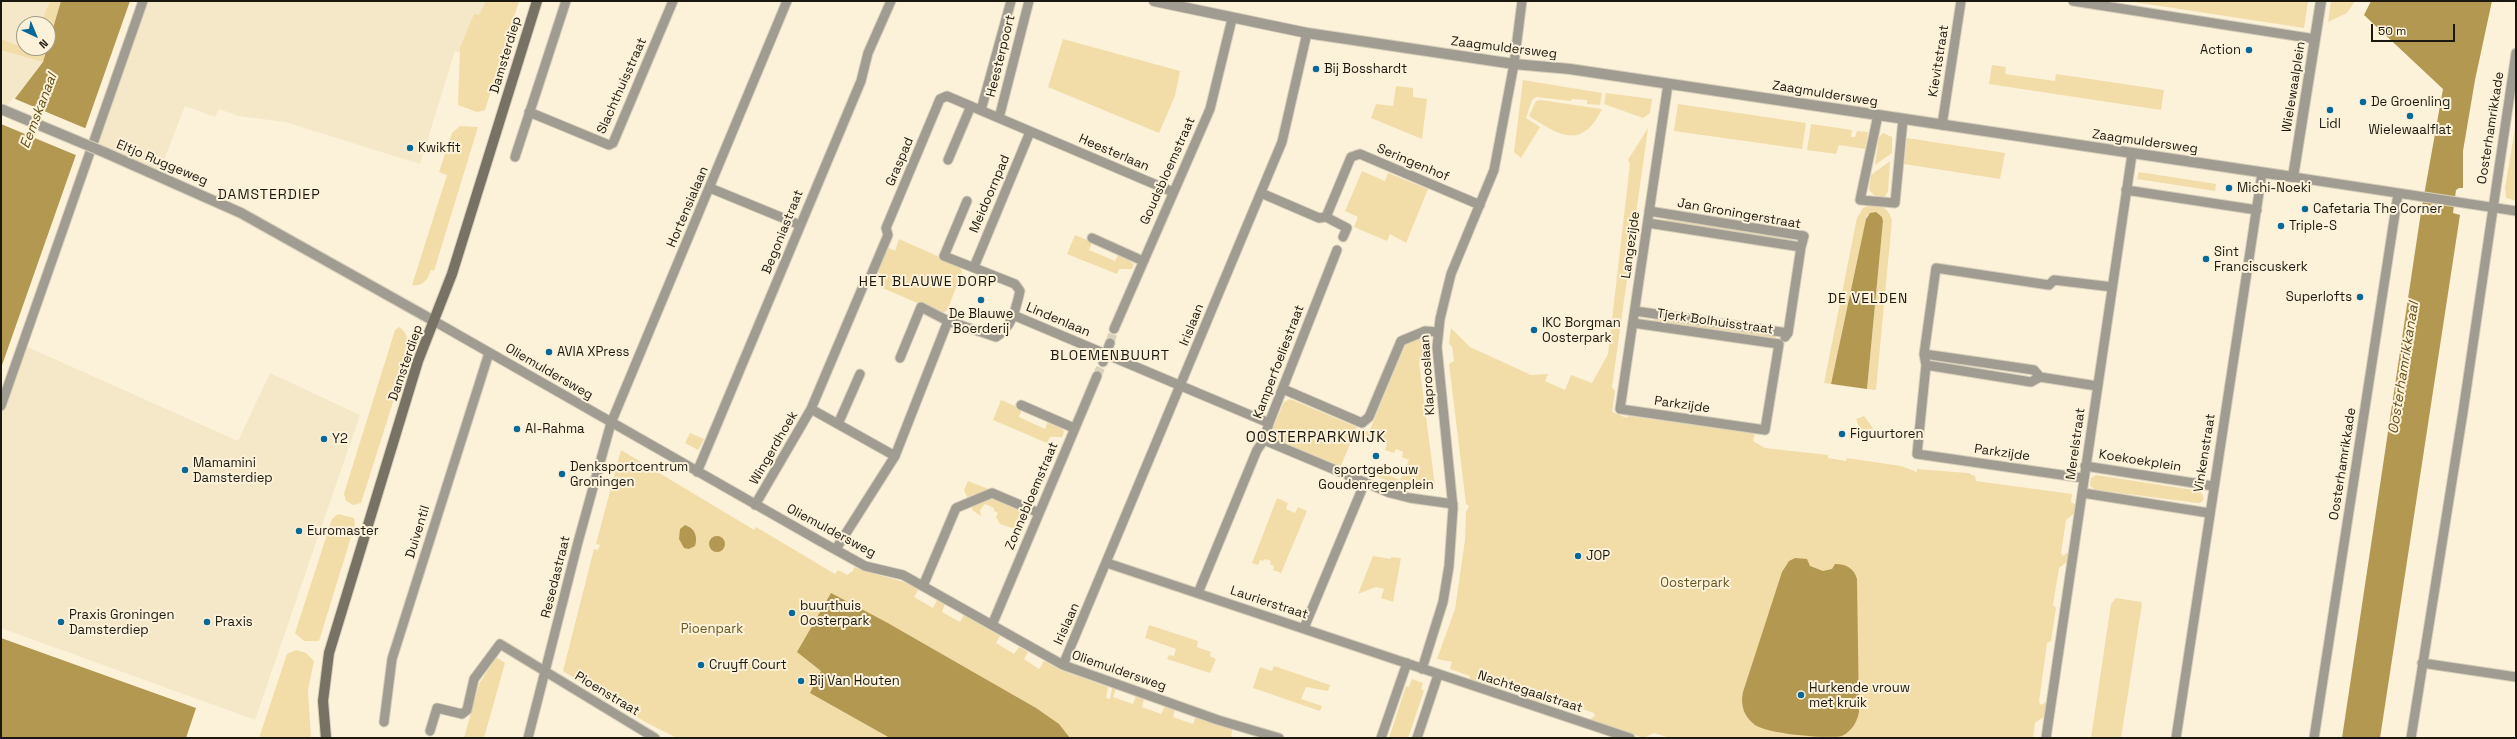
<!DOCTYPE html>
<style>
body{margin:0}
#map{position:relative;width:2517px;height:739px;overflow:hidden;background:#fcf2da;font-family:"Space Grotesk",sans-serif}
canvas{display:block}
.frame{position:absolute;inset:0;border:2px solid #1b180f;pointer-events:none}
.north{position:absolute;left:16px;top:16px;width:40px;height:40px;box-sizing:border-box;background:#fcf2da;border:1px solid #a29b89;border-radius:50%;rotate:136deg;font-size:11px;font-weight:700;line-height:16px;text-align:center;color:#1b180f}
.north::after{content:'';display:block;margin:auto;width:14px;height:18px;background:#086897;clip-path:polygon(50% 0,100% 100%,50% 72%,0 100%)}
.scale{position:absolute;left:2371px;top:24px;width:84px;height:18px;box-sizing:border-box;border:2px solid #1b180f;border-top:0;padding-left:5px;font-size:12px;line-height:14px;white-space:nowrap;color:#1b180f;-webkit-text-stroke:3px #fcf2da;paint-order:stroke}
</style>
<div id="map">
<canvas width="2517" height="739"></canvas>
<div class="frame"></div>
<div class="north">N</div>
<div class="scale">50 m</div>
</div>
<script>
const context = document.querySelector('canvas').getContext('2d');
context.lineJoin = 'round';
function fill(path, color) {
  context.fillStyle = color;
  context.fill(path, 'evenodd');
}
function trace(path, color, width, dash) {
  context.strokeStyle = color;
  context.lineWidth = width;
  context.lineCap = dash ? 'butt' : 'round';
  context.setLineDash(dash || []);
  context.stroke(path);
}
function drawText(font, color, halo, rows, align = 'center') {
  context.font = font + ' "Space Grotesk",sans-serif';
  context.lineWidth = 4;
  context.setLineDash([]);
  context.textBaseline = 'middle';
  context.strokeStyle = halo;
  context.fillStyle = color;
  for (const [text, x, y, turn = 0] of rows) {
    context.save();
    context.translate(x, y);
    context.rotate((+turn || 0) * Math.PI / 180);
    context.textAlign = isNaN(turn) ? turn : align;
    if (halo) context.strokeText(text, 0, 0);
    context.fillText(text, 0, 0);
    context.restore();
  }
}
const built = new Path2D(`
 M 1,1 L 66,1 L 23,123 L 1,142 ZM 24,24 L 48,24 L 48,48 L 24,48 Z
 M 144,1 L 492,1 L 474,59 L 455,51 L 420,164 L 285,122 L 238,116 L 219,109 L 215,117 L 185,106 L 158,175 L 92,147 Z
 M 23,345 L 238,441 L 270,373 L 360,415 L 255,720 L 1,628 L 1,410 Z`);
const green = new Path2D(`
 M 51,1 L 61,1 L 48,46 L 48,24 L 42,24 L 46,10 Z
 M 486,1 L 519,1 L 485,110 L 477,112 L 458,105 L 460,48 L 474,14 L 479,15 Z
 M 2127,1 L 2308,1 L 2304,28 Z
 M 2331,1 L 2355,1 L 2347,13 L 2328,22 Z
 M 1,39 L 24,48 L 48,48 L 43,62 L 1,50 Z
 M 1063,39 L 1180,71 L 1175,96 L 1159,133 L 1048,87 Z
 M 1992,65 L 2006,67 L 2005,74 L 2055,81 L 2056,74 L 2164,90 L 2161,110 L 1989,84 Z
 M 1523,80 L 1602,93 L 1600,105 L 1587,104 L 1587,100 L 1572,99 L 1571,101 L 1536,97 L 1532,100 L 1526,118 L 1540,127 L 1521,158 L 1514,152 Z
 M 1396,86 L 1413,88 L 1413,97 L 1427,99 L 1422,139 L 1371,118 L 1376,104 L 1393,106 Z
 M 1606,93 L 1652,99 L 1650,113 L 1643,118 L 1604,104 Z
 M 1541,100 L 1602,109 C 1581,152 1558,134 1529,116 L 1536,101 Z
 M 1678,104 L 1806,123 L 1802,149 L 1674,131 Z
 M 2516,122 L 2516,201 L 2506,198 L 2505,188 Z
 M 1811,124 L 1852,130 L 1851,137 L 1855,137 L 1857,131 L 1868,132 L 1865,149 L 1839,145 L 1836,154 L 1807,150 Z
 M 460,126 L 478,127 L 434,271 L 431,270 C 428,279 423,287 412,285 L 447,175 L 439,172 L 452,133 Z
 M 1648,128 L 1612,387 L 1615,391 L 1612,412 L 1627,418 L 1628,416 L 1755,433 L 1753,441 L 1765,448 L 1828,455 L 1828,458 L 1846,461 L 1847,458 L 1901,466 L 1917,472 L 1917,469 L 1968,473 L 1975,476 L 1976,481 L 2072,494 L 2071,502 L 2078,506 L 2075,513 L 2066,520 L 2061,553 L 2063,556 L 2068,552 L 2068,561 L 2059,568 L 2053,605 L 2056,608 L 2051,641 L 2047,643 L 2039,702 L 2041,705 L 2048,701 L 2045,716 L 2035,723 L 2033,738 L 1670,738 L 1654,733 L 1644,738 L 1589,720 L 1595,716 L 1594,713 L 1547,697 L 1534,704 L 1529,700 L 1536,697 L 1534,693 L 1487,677 L 1475,684 L 1469,682 L 1470,676 L 1450,669 L 1452,662 L 1437,659 L 1455,609 L 1465,540 L 1466,512 L 1469,506 L 1466,504 L 1449,364 L 1454,361 L 1452,346 L 1449,344 L 1451,328 L 1470,347 L 1531,375 L 1548,374 L 1545,381 L 1565,390 L 1571,375 L 1592,383 L 1608,354 L 1630,164 L 1628,160 Z
 M 1883,133 L 1892,137 L 1892,153 L 1875,165 L 1879,137 Z
 M 1907,138 L 2005,153 L 2000,179 L 1904,164 Z
 M 1890,161 L 1888,192 L 1884,197 L 1877,198 L 1869,190 L 1871,175 Z
 M 1362,171 L 1385,181 L 1388,173 L 1428,189 L 1406,243 L 1390,234 L 1387,241 L 1354,227 L 1358,217 L 1345,211 Z
 M 2139,172 L 2216,184 L 2215,191 L 2137,179 Z
 M 1869,205 C 1882,205 1888,208 1892,220 L 1876,390 L 1867,389 L 1883,221 L 1882,217 L 1867,215 L 1831,384 L 1824,383 L 1857,218 L 1863,208 Z
 M 1672,218 L 1791,238 L 1791,241 L 1666,223 L 1666,219 Z
 M 1075,235 L 1092,242 L 1089,250 L 1115,261 L 1119,253 L 1134,264 L 1132,269 L 1119,269 L 1117,274 L 1067,254 Z
 M 899,239 L 960,266 L 962,272 L 947,311 L 941,313 L 880,287 L 884,275 L 877,272 L 887,247 L 895,251 Z
 M 1655,317 L 1776,335 L 1776,339 L 1654,321 Z
 M 399,327 C 410,335 408,342 404,353 L 408,355 L 361,503 L 353,505 L 346,501 L 344,494 L 346,487 L 395,330 Z
 M 1424,335 L 1428,336 L 1428,361 L 1419,362 L 1435,486 L 1432,491 L 1403,487 L 1374,475 L 1376,470 L 1400,480 L 1409,460 L 1402,457 L 1403,452 L 1396,449 L 1394,453 L 1385,450 L 1387,444 L 1361,433 L 1362,430 L 1369,432 L 1404,348 L 1401,346 L 1405,342 Z
 M 1290,399 L 1357,427 L 1340,468 L 1279,442 L 1272,430 L 1284,402 Z
 M 1001,400 L 1022,409 L 1019,417 L 1045,429 L 1048,420 L 1062,428 L 1064,432 L 1062,437 L 1050,437 L 1047,443 L 993,420 Z
 M 1864,416 L 1873,428 L 1868,434 L 1859,427 L 1856,419 Z
 M 690,433 L 704,439 L 698,450 L 685,443 Z
 M 621,450 L 751,528 L 754,530 L 756,527 L 835,574 L 838,570 L 847,575 L 853,571 L 854,567 C 877,576 896,577 919,589 L 914,597 L 933,608 L 937,600 L 945,604 L 942,612 L 960,622 L 964,615 L 1000,636 L 996,643 L 1014,654 L 1019,647 L 1028,652 L 1024,659 L 1039,669 L 1044,661 L 1063,671 L 1108,687 L 1106,698 L 1110,699 L 1112,688 L 1116,689 L 1113,697 L 1133,704 L 1136,696 L 1144,699 L 1142,707 L 1161,714 L 1165,706 L 1175,709 L 1173,717 L 1193,724 L 1196,716 L 1233,728 L 1231,736 L 1236,738 L 677,738 L 645,722 L 563,671 L 594,549 L 598,550 L 600,545 L 596,544 Z
 M 2096,475 L 2200,491 L 2204,498 L 2202,502 L 2198,503 L 2096,490 L 2090,486 L 2091,478 Z
 M 968,481 L 991,490 L 968,499 L 964,490 Z
 M 993,496 L 1011,507 L 1014,505 L 1023,509 L 1015,529 L 1000,524 L 996,517 L 998,513 L 994,511 L 994,508 L 985,504 L 980,510 L 981,516 L 973,511 L 971,505 Z
 M 1277,498 L 1288,503 L 1286,509 L 1295,513 L 1298,507 L 1307,511 L 1281,573 L 1273,570 L 1274,566 L 1270,564 L 1271,561 L 1265,559 L 1263,561 L 1260,560 L 1258,565 L 1252,563 Z
 M 338,514 L 354,518 L 355,524 L 319,641 L 304,641 L 295,633 L 332,519 Z
 M 1373,556 L 1391,559 L 1391,557 L 1401,558 L 1393,602 L 1381,598 L 1384,589 L 1376,587 L 1358,594 Z
 M 2116,598 L 2141,602 L 2142,604 L 2121,738 L 2091,738 L 2111,604 Z
 M 1149,625 L 1198,641 L 1197,647 L 1211,652 L 1210,656 L 1216,659 L 1210,673 L 1167,659 L 1169,655 L 1174,656 L 1176,649 L 1145,638 Z
 M 296,650 L 306,653 L 314,661 L 308,690 L 311,738 L 259,738 L 287,654 Z
 M 496,657 L 505,663 L 484,738 L 464,738 L 479,684 Z
 M 1274,666 L 1330,685 L 1328,691 L 1306,687 L 1301,699 L 1322,706 L 1320,711 L 1253,688 L 1260,667 L 1272,671 Z
 M 1412,679 L 1423,683 L 1421,689 L 1424,691 L 1408,738 L 1389,738 L 1406,686 L 1409,687 Z`);
const water = new Path2D(`
 M 61,1 L 130,1 L 1,368 L 1,117 L 43,62 Z
 M 2371,1 L 2492,1 L 2475,80 L 2463,151 L 2463,188 L 2459,188 L 2456,190 L 2453,213 L 2460,215 L 2380,738 L 2342,738 L 2421,212 L 2443,89 L 2364,15 Z
 M 1876,212 L 1882,217 L 1883,221 L 1867,389 L 1831,384 L 1866,219 L 1870,213 Z
 M 685,525 C 695,528 698,537 695,546 L 689,549 L 684,548 L 679,539 L 680,529 Z
 M709 544a8 8 0 1 1 16 0a8 8 0 1 1-16 0Z
 M 1795,558 L 1807,559 L 1810,566 L 1823,571 L 1832,569 L 1835,564 C 1846,564 1854,568 1857,579 L 1859,712 C 1857,722 1852,731 1842,736 C 1827,739 1768,734 1755,725 C 1744,717 1740,705 1743,692 L 1782,572 L 1789,561 Z
 M 831,593 L 886,622 L 1036,708 L 1059,724 L 1070,738 L 890,738 L 810,693 L 821,671 L 797,652 Z
 M 1,638 L 196,708 L 186,738 L 1,738 Z`);
const pier = new Path2D(`
 M 13,98 L 87,129 L 78,156 L 1,124 L 1,114 Z`);
const minorTunnel = new Path2D(`
 M 1110,343 L 1114,329
 M 1097,376 L 1103,362`);
const minor = new Path2D(`
 M 2073,1 L 2315,39
 M 981,110 L 1011,1
 M 529,112 L 609,145 L 613,143 L 673,1
 M 1878,115 L 1860,200 L 1895,203 L 1903,119
 M 999,118 L 1029,1
 M 1942,125 L 1961,1
 M 515,157 L 566,1
 M 948,160 L 971,106
 M 2293,177 L 2516,211
 M 710,188 L 800,225
 M 2126,190 L 2257,210
 M 1261,193 L 1319,218 L 1326,217
 M 1648,223 L 1801,247 L 1804,236 L 1649,211
 M 1343,237 L 1347,228 L 1326,217 L 1351,157 L 1360,154 L 1480,205
 M 1092,238 L 1143,261
 M 974,267 L 1030,132
 M 1635,311 L 1788,333
 M 1013,315 L 1269,423
 M 434,321 L 818,540 L 865,566 L 903,575 L 1063,665 L 1218,720 L 1279,738
 M 1633,323 L 1779,344 L 1765,430 L 1620,409 L 1668,84
 M 1114,329 L 1210,109 L 1232,19
 M 1785,337 L 1788,333 L 1801,247
 M 1924,354 L 2034,370 L 2040,377
 M 900,358 L 921,307 L 948,321 L 996,337 C 1012,328 1016,308 1020,291 L 1015,284 L 944,256 L 967,201
 M 1103,362 L 1110,343
 M 1926,365 L 1924,354 L 1936,268 L 2049,285 L 2054,280 L 2112,287
 M 1283,389 L 1362,423 L 1369,417 L 1401,341 L 1425,331 L 1437,332
 M 1021,405 L 1074,428
 M 1,406 L 143,1
 M 811,409 L 895,456
 M 838,424 L 860,374
 M 1264,440 L 1390,493 L 1410,498 L 1453,504
 M 2085,466 L 2213,486
 M 697,472 L 861,81 L 868,53 L 891,1
 M 2083,478 L 1917,454 L 1926,365 L 2031,382 L 2040,377 L 2097,386
 M 2083,493 L 2209,513
 M 755,505 L 811,409 L 864,284 L 869,280 L 888,235 L 886,228 L 940,99 L 947,96 L 1173,192
 M 836,549 L 895,456 L 948,321
 M 1107,563 L 1630,738
 M 923,586 L 956,508 L 992,493 L 1039,513
 M 1198,593 L 1257,450 L 1264,440 L 1269,423 L 1337,250
 M 992,625 L 1097,376
 M 1304,628 L 1365,482
 M 2422,663 L 2516,677
 M 1063,665 L 1282,142 L 1307,33
 M 1422,669 L 1443,602 L 1449,566 L 1453,508 L 1437,347 L 1440,319 L 1451,274 L 1494,170 L 1514,64 L 1522,1
 M 384,722 L 392,659 L 489,353
 M 430,731 L 437,708 L 462,714 L 467,710 L 474,679 L 500,644 L 655,738
 M 528,738 L 578,542 L 611,423 L 787,1
 M 1381,738 L 1407,663
 M 1417,738 L 1438,675
 M 2046,738 L 2132,154
 M 2176,738 L 2262,173
 M 2314,738 L 2398,194
 M 2411,738 L 2463,412 L 2516,53`);
const tertiary = new Path2D(`
 M 1154,1 L 1307,33 L 1514,64 L 1570,69 L 2293,177 L 2321,1
 M 106,153 L 241,213 L 434,321`);
const secondary = new Path2D(`
 M 326,738 L 323,701 L 329,653 L 418,361 L 452,274 L 537,1`);
const tertiaryBridge = new Path2D(`
 M 1,109 L 106,153`);
const markers = [
 [2249,50,4,"#086897"],
 [1316,69,4,"#086897"],
 [2363,102,4,"#086897"],
 [2330,110,4,"#086897"],
 [2410,116,4,"#086897"],
 [410,148,4,"#086897"],
 [2229,188,4,"#086897"],
 [2305,209,4,"#086897"],
 [2281,226,4,"#086897"],
 [2206,259,4,"#086897"],
 [2360,297,4,"#086897"],
 [981,300,4,"#086897"],
 [1534,330,4,"#086897"],
 [549,352,4,"#086897"],
 [517,429,4,"#086897"],
 [1842,434,4,"#086897"],
 [324,439,4,"#086897"],
 [1376,456,4,"#086897"],
 [185,470,4,"#086897"],
 [562,474,4,"#086897"],
 [299,531,4,"#086897"],
 [1578,556,4,"#086897"],
 [792,613,4,"#086897"],
 [61,622,4,"#086897"],
 [207,622,4,"#086897"],
 [701,665,4,"#086897"],
 [801,681,4,"#086897"],
 [1801,695,4,"#086897"]
];
const streetNames = [
 ["Zaagmuldersweg",1504,48,7],
 ["Damsterdiep",506,55,-73],
 ["Heesterpoort",1001,56,-76],
 ["Kievitstraat",1939,61,-81],
 ["Slachthuisstraat",622,86,-66],
 ["Wielewaalplein",2294,87,-81],
 ["Zaagmuldersweg",1825,94,9],
 ["Oosterhamrikkade",2491,128,-81],
 ["Zaagmuldersweg",2145,142,8],
 ["Heesterlaan",1114,153,23],
 ["Graspad",900,162,-67],
 ["Eltjo Ruggeweg",162,163,23],
 ["Seringenhof",1413,163,23],
 ["Goudsbloemstraat",1168,171,-66],
 ["Meidoornpad",990,194,-67],
 ["Hortensialaan",688,207,-67],
 ["Jan Groningerstraat",1739,214,10],
 ["Begoniastraat",783,232,-68],
 ["Langezijde",1631,245,-82],
 ["Lindenlaan",1058,320,23],
 ["Tjerk Bolhuisstraat",1715,322,8],
 ["Irislaan",1192,325,-68],
 ["Kamperfoeliestraat",1279,362,-69],
 ["Damsterdiep",406,363,-71],
 ["Oliemuldersweg",549,372,30],
 ["Klaprooslaan",1428,375,-94],
 ["Parkzijde",1682,405,8],
 ["Merelstraat",2076,444,-82],
 ["Wingerdhoek",774,448,-60],
 ["Parkzijde",2002,453,8],
 ["Vinkenstraat",2205,453,-81],
 ["Koekoekplein",2140,461,9],
 ["Oosterhamrikkade",2343,464,-81],
 ["Zonnebloemstraat",1032,496,-67],
 ["Oliemuldersweg",831,531,28],
 ["Duiventil",418,532,-73],
 ["Resedastraat",556,577,-76],
 ["Laurierstraat",1269,603,18],
 ["Irislaan",1067,624,-66],
 ["Oliemuldersweg",1119,671,19],
 ["Nachtegaalstraat",1530,692,18],
 ["Pioenstraat",607,694,31]
];
const poiNames = [
 ["Action",2241,50,"right"],
 ["Bij Bosshardt",1324,69],
 ["De Groenling",2371,102],
 ["Lidl",2330,124,"center"],
 ["Wielewaalflat",2410,130,"center"],
 ["Kwikfit",418,148],
 ["Michi-Noeki",2237,188],
 ["Cafetaria The Corner",2313,209],
 ["Triple-S",2289,226],
 ["Sint",2214,252],
 ["Franciscuskerk",2214,267],
 ["Superlofts",2352,297,"right"],
 ["De Blauwe",981,314,"center"],
 ["Boerderij",981,329,"center"],
 ["IKC Borgman",1542,323],
 ["Oosterpark",1542,338],
 ["AVIA XPress",557,352],
 ["Al-Rahma",525,429],
 ["Figuurtoren",1850,434],
 ["Y2",332,439],
 ["Mamamini",193,463],
 ["Damsterdiep",193,478],
 ["Denksportcentrum",570,467],
 ["Groningen",570,482],
 ["sportgebouw",1376,470,"center"],
 ["Goudenregenplein",1376,485,"center"],
 ["Euromaster",307,531],
 ["JOP",1586,556],
 ["buurthuis",800,606],
 ["Oosterpark",800,621],
 ["Praxis Groningen",69,615],
 ["Damsterdiep",69,630],
 ["Praxis",215,622],
 ["Cruyff Court",709,665],
 ["Bij Van Houten",809,681],
 ["Hurkende vrouw",1809,688],
 ["met kruik",1809,703]
];
const parkNames = [
 ["Oosterpark",1695,583],
 ["Pioenpark",712,629]
];
const waterNames = [
 ["Eemskanaal",39,111,-69],
 ["Oosterhamrikkanaal",2404,368,-81]
];
const neighbourhoodNames = [
 ["DAMSTERDIEP",269,195],
 ["HET BLAUWE DORP",928,282],
 ["DE VELDEN",1868,299],
 ["BLOEMENBUURT",1110,356]
];
const quarterNames = [
 ["OOSTERPARKWIJK",1316,438]
];
fill(built, '#f5e8c9');
fill(green, '#f2dda9');
fill(water, '#b39852');
fill(pier, '#fcf2da');
trace(minorTunnel, '#dad1bc', 9, [9, 4.5]);
trace(minor, '#d8cfba', 11);
trace(tertiary, '#d8cfba', 12);
trace(secondary, '#d8cfba', 12);
trace(minor, '#a09c92', 9);
trace(tertiary, '#a09c92', 10);
trace(secondary, '#787264', 10);
trace(tertiaryBridge, '#d8cfba', 12, []);
trace(tertiaryBridge, '#a09c92', 10);
for (const [x, y, r, color] of markers) {
  const dot = new Path2D();
  dot.arc(x, y, r, 0, 2 * Math.PI);
  context.fillStyle = color;
  context.fill(dot);
  trace(dot, '#fcf2da', 1.5);
}
drawText('13px', '#1b180f', '#fcf2da', streetNames);
drawText('13px', '#1b180f', '#fcf2da', poiNames, 'left');
drawText('13px', '#695520', '#fcf2da', parkNames);
drawText('italic 14px', '#624f19', '#fcf2da', waterNames);
context.letterSpacing = '1px';
drawText('14px', '#1b180f', '#fcf2da', neighbourhoodNames);
context.letterSpacing = '0px';
context.letterSpacing = '1px';
drawText('15px', '#1b180f', '#fcf2da', quarterNames);
context.letterSpacing = '0px';
</script>
